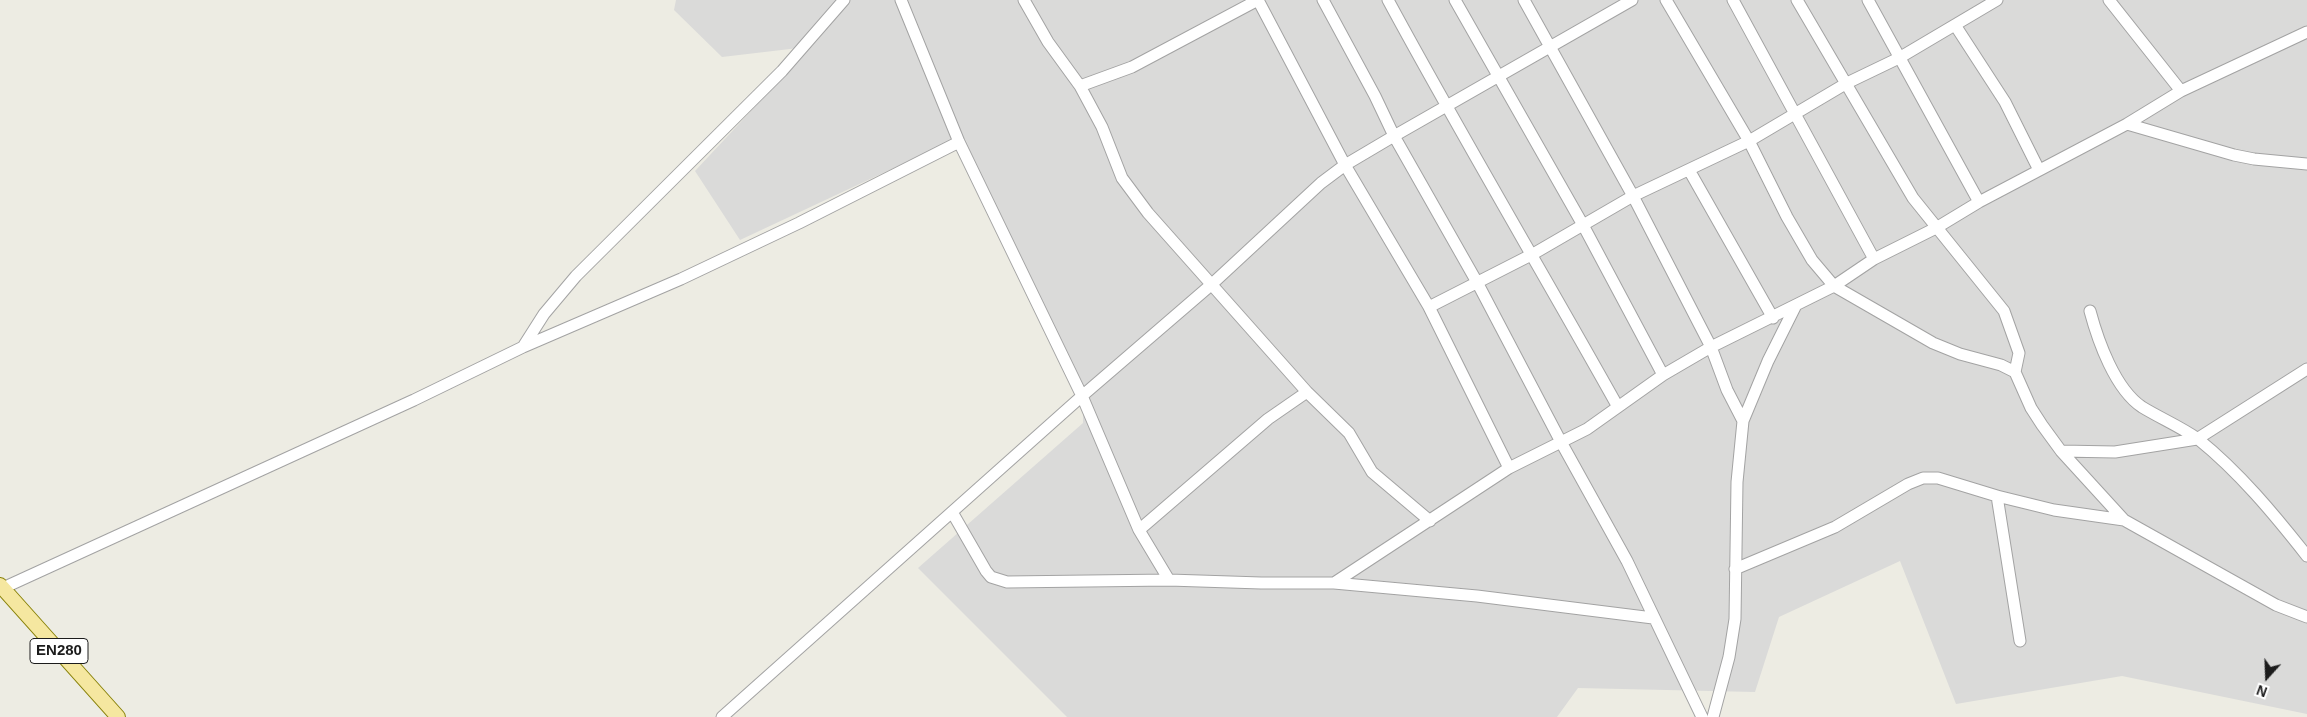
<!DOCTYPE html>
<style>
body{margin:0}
#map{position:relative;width:2307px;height:717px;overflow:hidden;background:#edece3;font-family:Arial,sans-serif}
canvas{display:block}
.north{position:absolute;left:2242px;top:652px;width:50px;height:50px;-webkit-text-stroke:4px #fff;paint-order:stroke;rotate:200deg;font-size:14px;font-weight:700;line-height:20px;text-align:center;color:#1c1c1c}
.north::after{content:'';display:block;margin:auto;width:18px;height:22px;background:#1c1c1c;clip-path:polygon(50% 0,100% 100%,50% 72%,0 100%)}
</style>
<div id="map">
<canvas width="2307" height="717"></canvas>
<div class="north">N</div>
</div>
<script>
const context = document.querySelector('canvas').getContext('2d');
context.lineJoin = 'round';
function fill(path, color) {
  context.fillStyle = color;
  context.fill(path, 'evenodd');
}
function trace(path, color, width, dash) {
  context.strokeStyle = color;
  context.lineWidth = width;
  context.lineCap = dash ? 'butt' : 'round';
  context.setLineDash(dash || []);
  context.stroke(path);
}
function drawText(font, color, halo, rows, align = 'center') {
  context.font = font + ' Arial,sans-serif';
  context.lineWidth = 4.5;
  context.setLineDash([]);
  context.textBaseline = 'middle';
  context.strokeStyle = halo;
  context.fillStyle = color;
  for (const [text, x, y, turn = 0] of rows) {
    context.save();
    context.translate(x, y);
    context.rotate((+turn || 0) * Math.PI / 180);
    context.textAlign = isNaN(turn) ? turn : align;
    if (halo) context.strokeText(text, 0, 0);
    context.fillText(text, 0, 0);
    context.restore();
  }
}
const residential = new Path2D(`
 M 676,0 L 2307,0 L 2307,714 L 2122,676 L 1956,704 L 1900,561 L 1779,617 L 1755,692 L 1578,688 L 1557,717 L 1067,717 L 918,568 L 1083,423 L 1083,389 L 962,136 L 740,240 L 695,171 L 822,35 L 807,47 L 722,57 L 674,10 Z`);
const minor = new Path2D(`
 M 901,0 L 959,142 L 1082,396 L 1139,530 L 1169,580
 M 1024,0 L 1048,42 L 1080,86 L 1102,127 L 1122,178 L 1148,213 L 1307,392 L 1349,433 L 1372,472 L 1430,521
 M 1258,0 L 1345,165 L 1429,307 L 1509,468
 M 1323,0 L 1375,96 L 1394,136 L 1478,284 L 1561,442 L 1627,561 L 1702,717
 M 1388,0 C 1462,137 1542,271 1618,407
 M 1455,0 L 1583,225 L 1663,375
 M 1524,0 L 1633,196 L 1711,347 L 1727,390 L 1743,421
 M 1666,0 L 1749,141 L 1787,217 L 1812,260 L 1834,286 L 1933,343 L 1960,354 L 2001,365 L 2015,372 L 2031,408 L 2042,425 L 2061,451 L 2124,520 L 2276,605 L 2307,617
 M 1733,0 L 1874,259
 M 1797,0 L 1913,198 L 2004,311 L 2019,353 L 2015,372
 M 1868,0 L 1979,202
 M 2109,0 L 2181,91
 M 1955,25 L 2005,102 L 2039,170
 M 1080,86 L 1132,67 L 1258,0
 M 2127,124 L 2234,155 L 2254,159 L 2307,164
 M 1689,170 L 1773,318
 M 1429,307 L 1533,254 L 1633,196 L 1749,141 L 1847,83 L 1899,58 L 1997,0
 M 2090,311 C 2098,341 2115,389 2142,407 C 2160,418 2181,427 2198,439 C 2239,472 2274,514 2307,556
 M 523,347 L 544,314 L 576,276 L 782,71 L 844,0
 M 2061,451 L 2115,452 L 2197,439 L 2307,369
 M 1997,496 L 2020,641
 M 952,512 L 986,571 L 991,577 L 1007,582 L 1169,580 L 1261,583 L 1334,583 L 1477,596 L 1653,618
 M 1139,530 L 1268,419 L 1307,392
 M 1735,569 L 1835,527 L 1908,484 L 1923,478 L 1938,478 L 1997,496 L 2054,510 L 2124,520
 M 1334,583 L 1509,468 L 1587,429 L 1663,375 L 1711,347 L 1834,286 L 1874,259 L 1936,228 L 1979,202 L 2127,124 L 2181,91 L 2307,32
 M 3,588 L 414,400 L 523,347 L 681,279 L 799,223 L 959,142
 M 722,717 L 1082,396 L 1212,284 L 1321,183 L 1345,165 L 1394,136 L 1632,0
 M 1713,717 L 1729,657 L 1735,619 L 1737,482 L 1743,421 L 1768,361 L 1795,307`);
const major = new Path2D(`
 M 0,585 L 118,717`);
const shields = [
 [59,651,58]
];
const shieldNames = [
 ["EN280",59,651]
];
fill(residential, '#dadad9');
trace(minor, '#a3a3a3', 13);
trace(major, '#8a830b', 16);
trace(minor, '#fff', 11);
trace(major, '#f5e7a0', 14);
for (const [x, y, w] of shields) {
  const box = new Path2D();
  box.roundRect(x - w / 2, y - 12.5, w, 25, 4);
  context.fillStyle = '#fff';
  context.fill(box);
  trace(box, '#1c1c1c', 1);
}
drawText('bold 15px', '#1c1c1c', null, shieldNames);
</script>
